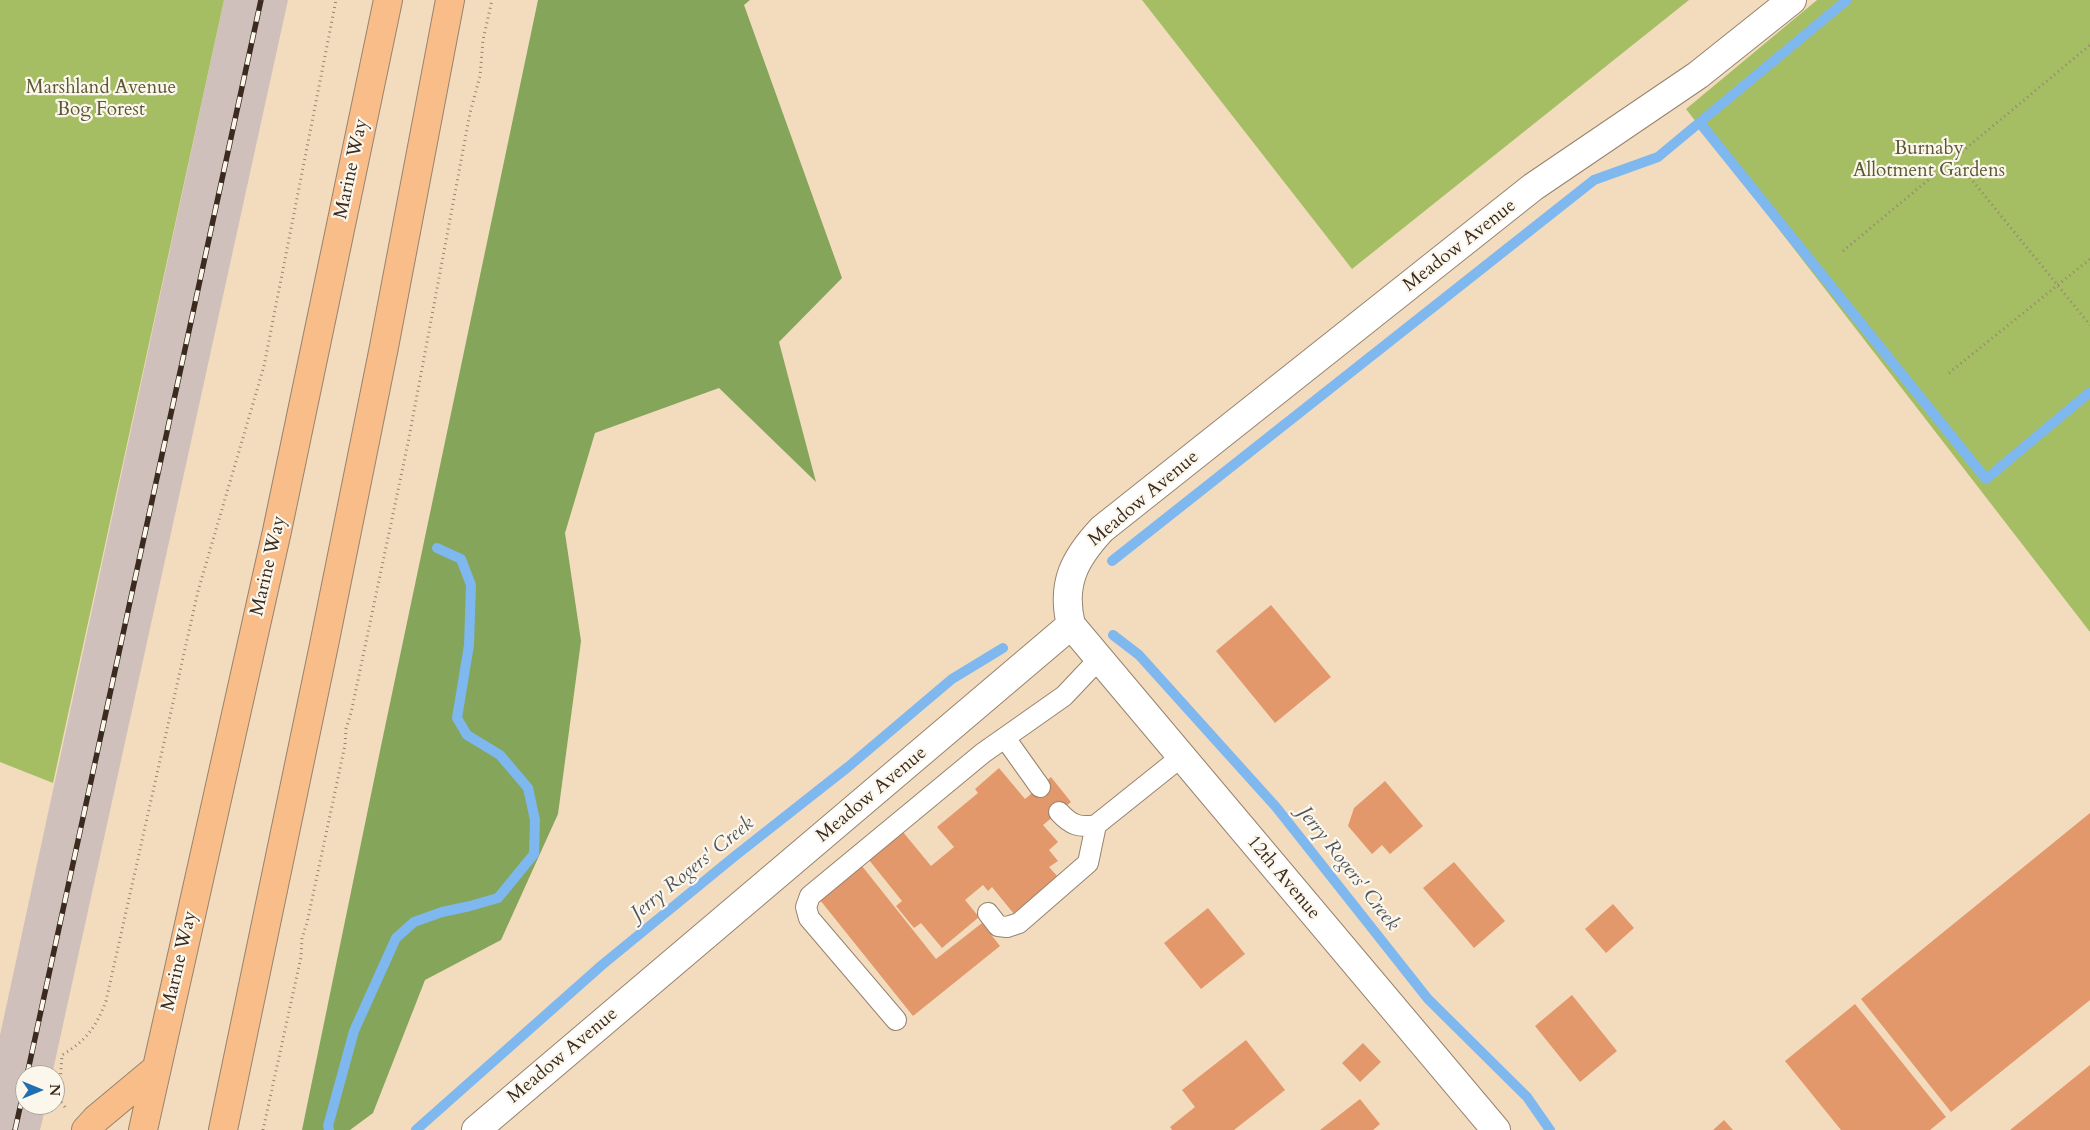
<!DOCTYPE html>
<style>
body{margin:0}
#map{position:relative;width:2090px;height:1130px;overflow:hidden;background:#f3dcbe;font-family:Cardo,serif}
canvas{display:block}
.north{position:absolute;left:15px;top:1065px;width:50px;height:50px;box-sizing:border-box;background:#fbf7ec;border:1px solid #aea59a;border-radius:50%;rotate:90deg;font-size:14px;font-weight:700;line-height:20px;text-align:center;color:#3b2a1e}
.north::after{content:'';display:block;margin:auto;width:18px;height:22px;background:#1f6fb2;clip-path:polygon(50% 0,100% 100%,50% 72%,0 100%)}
</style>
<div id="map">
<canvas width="2090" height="1130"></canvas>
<div class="north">N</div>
</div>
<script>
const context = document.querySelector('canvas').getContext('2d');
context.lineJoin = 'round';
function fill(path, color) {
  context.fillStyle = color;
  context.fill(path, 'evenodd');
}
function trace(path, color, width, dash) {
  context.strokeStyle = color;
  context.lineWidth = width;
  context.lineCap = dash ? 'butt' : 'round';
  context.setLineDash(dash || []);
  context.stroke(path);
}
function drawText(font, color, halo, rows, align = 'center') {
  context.font = font + ' Cardo,serif';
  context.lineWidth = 4.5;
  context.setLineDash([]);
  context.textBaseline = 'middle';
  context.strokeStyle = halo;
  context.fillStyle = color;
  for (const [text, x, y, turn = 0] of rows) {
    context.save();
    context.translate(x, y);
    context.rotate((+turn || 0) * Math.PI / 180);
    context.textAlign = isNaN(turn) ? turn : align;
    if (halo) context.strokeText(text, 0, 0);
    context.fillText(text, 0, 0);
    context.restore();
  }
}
const industrial = new Path2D(`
 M 224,0 L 288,0 L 52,1075 L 25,1075 L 25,1105 L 46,1105 L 40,1130 L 0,1130 L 0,1035 Z`);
const green = new Path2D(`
 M 0,0 L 224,0 L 53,783 L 0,762 Z
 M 1142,0 L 1689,0 L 1352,269 Z
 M 1817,0 L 2090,0 L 2090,632 L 1686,109 Z`);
const forest = new Path2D(`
 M 538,0 L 750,0 L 744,5 L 842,278 L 779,342 L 816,482 L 719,388 L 595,433 L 565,533 L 581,641 L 558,814 L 501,940 L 425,980 L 373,1113 L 350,1130 L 302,1130 L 381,746 Z`);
const stream = new Path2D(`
 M 1700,123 L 1986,479 L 2090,392
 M 1112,561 L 1594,180 L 1658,157 L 1847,0
 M 1113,635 L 1139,655 L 1276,807 L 1428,999 L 1527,1097 L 1550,1130
 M 329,1130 L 328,1126 L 354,1031 L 396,938 L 414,922 L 442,912 L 470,906 L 498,898 L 534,854 L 535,820 L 528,788 L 500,755 L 467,735 L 457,718 L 469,645 L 471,585 L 461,559 L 437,548
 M 416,1130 L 602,965 L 735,856 L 848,767 L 952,679 L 1003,648`);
const building = new Path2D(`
 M 1271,605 L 1331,677 L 1275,723 L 1216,651 Z
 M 999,768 L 1025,799 L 1051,777 L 1071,802 L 1043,825 L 1058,842 L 1049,850 L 1058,861 L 1049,867 L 1058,877 L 1014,914 L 992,887 L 988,891 L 983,885 L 965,900 L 979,917 L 942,948 L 921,923 L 914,928 L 896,906 L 902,901 L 869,860 L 903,832 L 931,866 L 954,847 L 937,827 L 978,793 L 975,789 Z
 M 1385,781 L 1423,826 L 1390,854 L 1382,845 L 1372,854 L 1348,826 L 1354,808 Z
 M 2090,813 L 2090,1000 L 1951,1112 L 1861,999 Z
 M 1454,862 L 1505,921 L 1474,948 L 1423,888 Z
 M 862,866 L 936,959 L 982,923 L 1000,946 L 913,1016 L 820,900 Z
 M 1613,904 L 1634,928 L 1606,953 L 1585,929 Z
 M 1208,908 L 1245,954 L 1201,989 L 1164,943 Z
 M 1572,995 L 1617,1051 L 1580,1082 L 1535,1026 Z
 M 1855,1004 L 1946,1117 L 1930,1130 L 1841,1130 L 1785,1061 Z
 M 1246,1040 L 1285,1090 L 1234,1130 L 1172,1130 L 1170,1127 L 1195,1107 L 1182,1090 Z
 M 1363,1043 L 1381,1062 L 1360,1082 L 1342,1063 Z
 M 2090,1065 L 2090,1130 L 2010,1130 Z
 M 1360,1099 L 1380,1124 L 1373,1130 L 1320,1130 Z
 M 1724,1120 L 1733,1130 L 1713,1130 Z`);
const path = new Path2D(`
 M 1954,158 L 2090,325
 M 1843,251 L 2090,45
 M 1949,373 L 2090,259
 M 65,1107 L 59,1099 L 62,1055 C 86,1041 96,1027 106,1001 L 198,591 L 264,366 L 336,0
 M 263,1130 L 301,957 L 302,938 L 307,923 L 345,745 L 346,729 L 351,713 L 408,443 L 470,113 L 480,76 L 483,40 L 492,0`);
const service = new Path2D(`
 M 1005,738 L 1040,787
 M 1059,812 C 1071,825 1079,828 1096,825 L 1181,757
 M 988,913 L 998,926 L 1007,927 L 1019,923 L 1088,863 L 1096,825
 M 896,1020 L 809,918 L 806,907 L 810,896 L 983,753 L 1064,696 L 1099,659`);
const minor = new Path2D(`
 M 476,1130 L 1071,625
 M 1496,1130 L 1071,625 C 1061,584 1074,559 1102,529 L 1533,187 L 1698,75 L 1792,0`);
const primary = new Path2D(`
 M 86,1130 L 96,1119 L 156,1069
 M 143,1130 L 277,531 L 388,0
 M 223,1130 L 324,645 L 384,347 L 450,0`);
const rail = new Path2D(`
 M 27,1075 L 261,0
 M 15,1130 L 25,1085`);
const parkNames = [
 ["Marshland Avenue",101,89],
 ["Bog Forest",101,111],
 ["Burnaby",1929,150],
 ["Allotment Gardens",1929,172]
];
const streetNames = [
 ["Marine Way",352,169,-78],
 ["Meadow Avenue",1460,246,-38],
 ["Meadow Avenue",1144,499,-40],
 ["Marine Way",269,566,-77],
 ["Meadow Avenue",872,795,-40],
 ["12th Avenue",1283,878,50],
 ["Marine Way",180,961,-77],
 ["Meadow Avenue",563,1056,-40]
];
const waterNames = [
 ["Jerry Rogers' Creek",693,869,-39],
 ["Jerry Rogers' Creek",1348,869,52]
];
fill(industrial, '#d0c0bc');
fill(green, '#a5be64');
fill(forest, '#84a55a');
trace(stream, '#7fb7ef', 10);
fill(building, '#e3986b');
trace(service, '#97836e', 22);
trace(minor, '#97836e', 30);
trace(primary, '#97836e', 30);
trace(path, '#97836e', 3, [1, 4]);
trace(service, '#fff', 20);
trace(minor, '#fff', 28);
trace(primary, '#f8bd89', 28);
trace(rail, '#3b2a1e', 5.5);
trace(rail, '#fbf7ec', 4, [11]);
drawText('19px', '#5b5633', '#fbf7ec', parkNames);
drawText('19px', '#3b2a1e', '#fbf7ec', streetNames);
drawText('italic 20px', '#4f545d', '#fbf7ec', waterNames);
</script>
